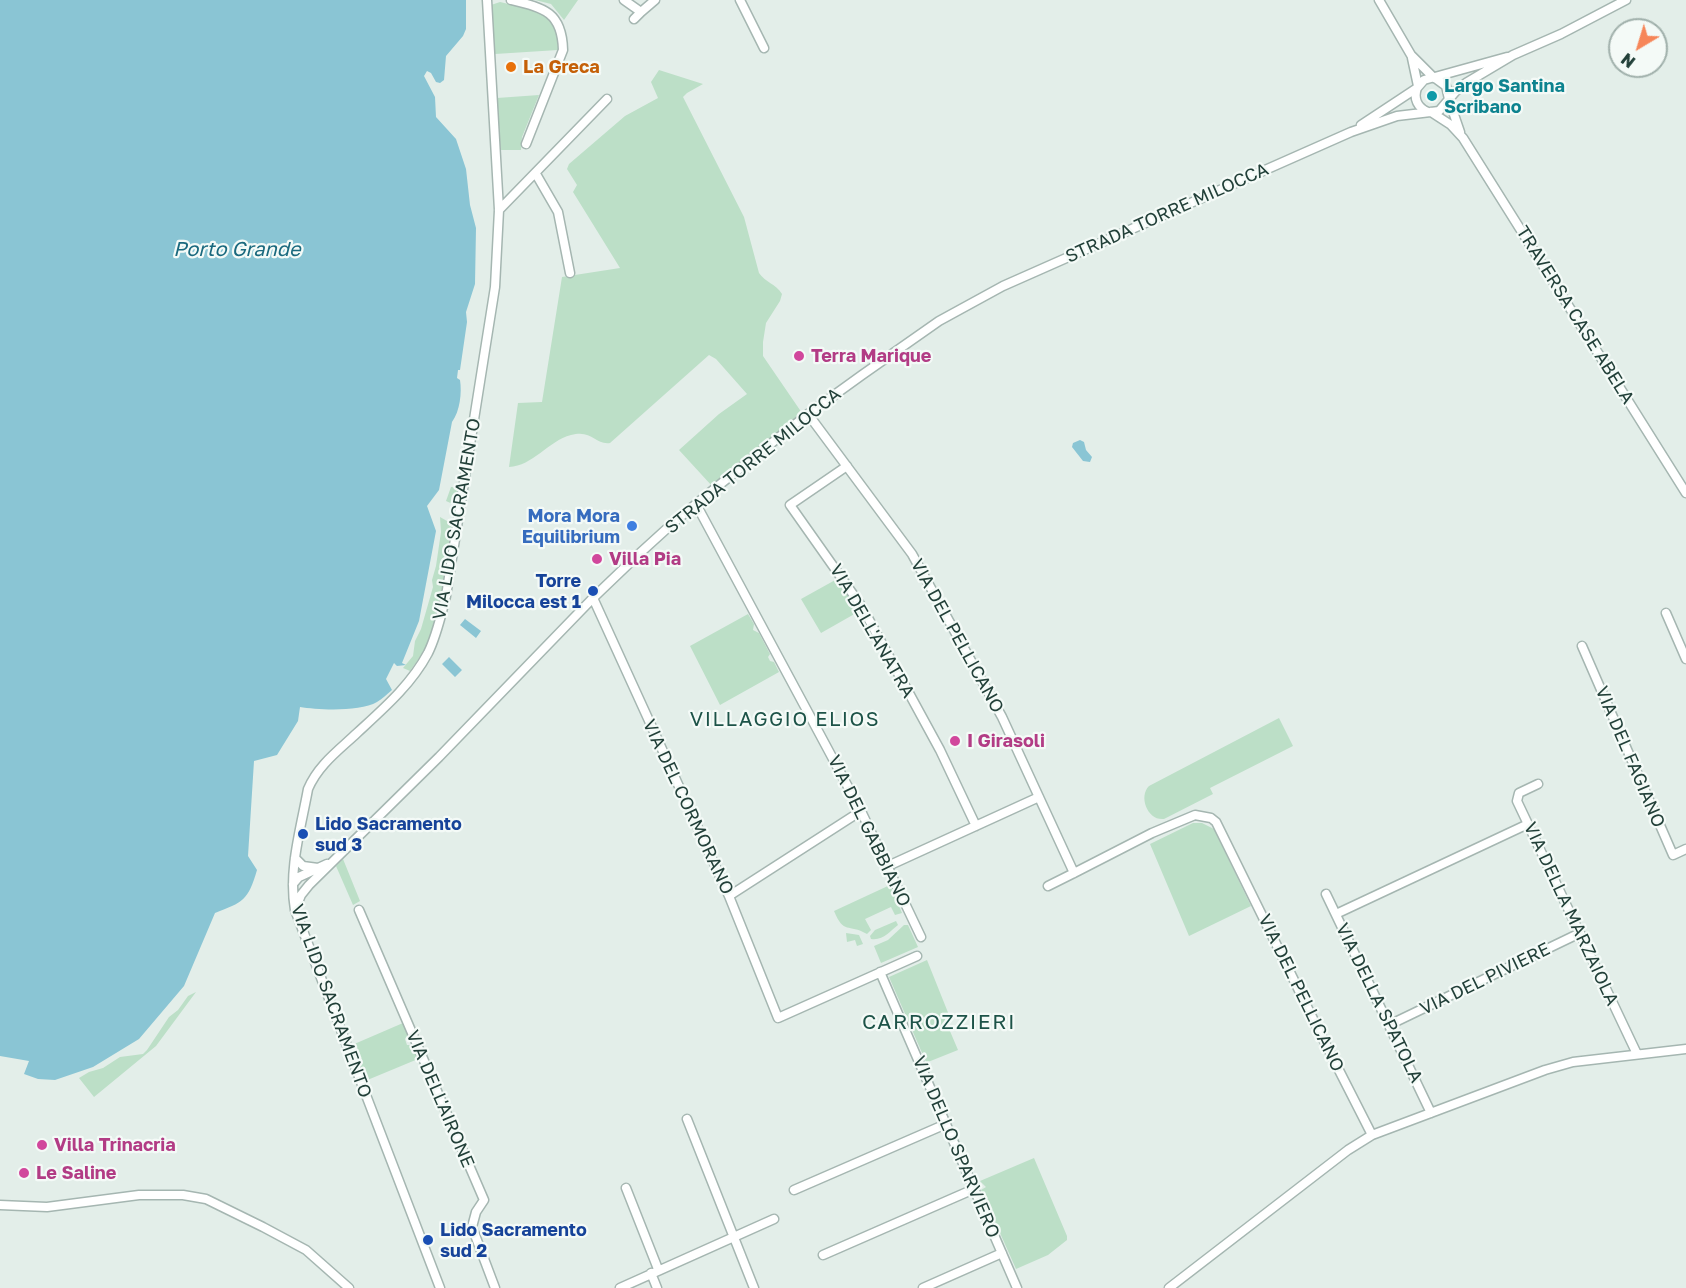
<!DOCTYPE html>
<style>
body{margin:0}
#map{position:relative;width:1686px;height:1288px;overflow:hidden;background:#e3eee9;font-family:"Golos Text",sans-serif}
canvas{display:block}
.north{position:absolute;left:1608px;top:18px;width:60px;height:60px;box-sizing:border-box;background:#f4faf7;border:2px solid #a0b0ab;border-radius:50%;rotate:218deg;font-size:16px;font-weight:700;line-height:24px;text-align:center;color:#224039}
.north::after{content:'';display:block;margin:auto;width:21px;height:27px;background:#f68659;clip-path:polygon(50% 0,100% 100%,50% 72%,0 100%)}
</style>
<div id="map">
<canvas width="1686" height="1288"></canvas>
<div class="north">N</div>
</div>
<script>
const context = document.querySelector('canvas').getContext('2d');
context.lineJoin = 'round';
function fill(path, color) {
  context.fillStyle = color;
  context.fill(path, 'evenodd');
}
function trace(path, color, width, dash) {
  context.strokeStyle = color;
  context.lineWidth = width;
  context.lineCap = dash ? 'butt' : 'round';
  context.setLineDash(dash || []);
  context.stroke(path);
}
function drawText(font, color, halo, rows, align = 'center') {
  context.font = font + ' "Golos Text",sans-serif';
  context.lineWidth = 4.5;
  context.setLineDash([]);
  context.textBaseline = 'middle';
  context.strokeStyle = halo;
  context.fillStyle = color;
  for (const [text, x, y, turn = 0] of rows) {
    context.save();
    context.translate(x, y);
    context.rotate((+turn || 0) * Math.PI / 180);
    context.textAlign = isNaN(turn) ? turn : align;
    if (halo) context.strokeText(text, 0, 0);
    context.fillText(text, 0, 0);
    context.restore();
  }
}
const green = new Path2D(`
 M 535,0 L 578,0 L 564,20 L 551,4 Z
 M 500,2 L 543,12 C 555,21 559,35 558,50 L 495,54 L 491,5 Z
 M 659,70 L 703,84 L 687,93 L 683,97 L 744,217 L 759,273 C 765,282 776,284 782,294 L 780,301 L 766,323 L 763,342 L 763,356 L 802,413 L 712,486 L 679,450 L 719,414 L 747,394 L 716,359 L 709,355 L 610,443 C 595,445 592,429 571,435 C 548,441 533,466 509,467 L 518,403 L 542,402 L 562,277 L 620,268 L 573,192 L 577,185 L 567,169 L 569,164 L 625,116 L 658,98 L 651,82 Z
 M 539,95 L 522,137 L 521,150 L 500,150 L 497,98 Z
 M 451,487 L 460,488 L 457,506 L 446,501 Z
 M 440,517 L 454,525 C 448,563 444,603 430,639 C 425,651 417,661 410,671 L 403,668 L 413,656 L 415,641 L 421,629 L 433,587 L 432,580 L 436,566 L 441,532 Z
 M 837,579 L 858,612 L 821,633 L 801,599 Z
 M 748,614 L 754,624 L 753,630 L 759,633 L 770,654 L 768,657 L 770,661 L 774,662 L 779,672 L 720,705 L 690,646 Z
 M 1279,718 L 1293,746 L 1210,788 L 1213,794 L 1164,819 C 1148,821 1138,797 1149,786 Z
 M 1193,823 L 1202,823 L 1214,829 L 1251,906 L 1189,936 L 1150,844 Z
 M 343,859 L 360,901 L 353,905 L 336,866 Z
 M 890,885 L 902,913 L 895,915 L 891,907 L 865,919 L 871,930 L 867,934 C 848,923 844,935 834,911 Z
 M 896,921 L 898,925 C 890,931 883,941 871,939 L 870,936 L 875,930 Z
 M 904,925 L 908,925 L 918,947 L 881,963 L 874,946 L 888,940 Z
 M 846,933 L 859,935 L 863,944 L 857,946 L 855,940 L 847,942 Z
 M 927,960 L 949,1015 L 944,1017 L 958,1050 L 928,1062 L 926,1062 L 889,977 Z
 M 196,992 L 156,1046 L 94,1097 L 79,1078 L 89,1072 L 103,1068 L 120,1057 L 143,1054 L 147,1050 L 169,1017 L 178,1010 L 188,996 Z
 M 403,1023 L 408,1035 L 405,1039 L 407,1045 L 412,1045 L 418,1059 L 365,1081 L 352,1045 Z
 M 1034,1158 L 1067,1236 L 1067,1240 L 1048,1255 L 1016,1269 L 981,1190 L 986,1187 L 980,1181 Z`);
const water = new Path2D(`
 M 0,0 L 466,0 L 466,29 L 463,36 L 446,56 L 444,80 L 440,83 L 436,82 L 431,73 L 427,71 L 424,76 L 435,97 L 436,117 L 456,139 L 466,169 L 470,205 L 476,228 L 475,284 L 466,312 L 467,322 L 460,370 L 458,370 L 457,378 L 460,380 C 462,393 460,411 452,422 L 439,490 L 427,506 L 436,531 L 419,621 L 402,663 L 406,665 L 397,666 L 394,663 L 386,679 L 392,690 C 387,694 382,699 377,702 C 360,712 318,710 300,707 L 298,721 L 277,755 L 254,761 L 248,856 L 257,870 C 248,901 243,902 215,913 L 184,986 L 139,1039 L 93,1067 L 55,1080 L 38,1079 L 24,1074 L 29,1061 L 0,1056 Z
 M 1080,440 L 1084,442 L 1086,450 L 1092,457 L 1090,462 L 1083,461 L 1072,447 L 1073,443 Z
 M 465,619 L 481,631 L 476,638 L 460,625 Z
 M 449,657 L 462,670 L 455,677 L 442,664 Z`);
const minor = new Path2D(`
 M 511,0 C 544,8 562,12 563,50 L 526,144
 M 624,0 L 641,12 L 655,0
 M 740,0 L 764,48
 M 1379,0 L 1411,55 L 1434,78
 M 634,19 L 641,12
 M 1412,58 L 1418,86
 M 1435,78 L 1446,86 L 1449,99
 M 1417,88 C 1413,99 1418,108 1428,112
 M 1449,100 L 1460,132
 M 1431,112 L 1451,125 L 1463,138 L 1686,493
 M 1361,125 L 1417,88 L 1424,80 L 1507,57
 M 536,174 L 558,212 L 570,273
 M 499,210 L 607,99
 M 808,414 L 912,554 L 1002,717 L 1074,873 L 1152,833 L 1195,815 L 1211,818 L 1216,822 L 1317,1027 L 1372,1135
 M 847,466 L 790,505 L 862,607 L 940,750 L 976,826
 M 696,504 L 861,811 L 921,937
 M 593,598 L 729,896 L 778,1018 L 917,956
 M 1666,613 L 1686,659
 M 1582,646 L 1673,855 L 1686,849
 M 1538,784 L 1519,793 L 1517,801 L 1637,1054
 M 295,858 L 303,866 L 318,868
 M 888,866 L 1039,797
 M 293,884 L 299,877 L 327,864
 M 1048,886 L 1074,873
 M 1326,894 L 1431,1113
 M 729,896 L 861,811
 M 295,910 L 301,895 L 309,885 L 439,757 L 593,598 L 640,553 L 673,523 L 713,490 L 808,414 L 862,375 L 939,321 L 1003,286 L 1351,132 L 1397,116 L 1439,111 L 1456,91 L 1466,83 L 1513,55 L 1561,34 L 1626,0
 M 359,910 L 484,1200 L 476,1212 L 472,1227 L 495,1288
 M 1336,914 L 1528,824
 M 880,972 L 1017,1288
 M 1389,1025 L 1580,933
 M 687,1119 L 754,1288
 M 626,1188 L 658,1269
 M 794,1190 L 946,1124
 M 0,1205 L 47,1207 L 139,1195 L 183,1195 L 206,1199 L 263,1227 L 306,1250 L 349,1288
 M 823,1255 L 974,1189
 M 651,1273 L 657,1288
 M 440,1288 L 295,910 C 288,870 301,828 308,789 C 318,765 339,750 357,733 C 383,709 411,685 428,653 C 437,635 441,615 446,596 L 495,287 L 499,210 L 487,0
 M 620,1288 L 774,1219
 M 923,1288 L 1002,1253
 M 1169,1288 L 1348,1150 L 1372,1135 L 1545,1070 L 1573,1062 L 1686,1049`);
const markers = [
 [511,67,6,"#e8710a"],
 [1432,96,6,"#0f9aa8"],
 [799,356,6,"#d1479c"],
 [632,526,6,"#3f7fe0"],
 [597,559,6,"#d1479c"],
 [593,591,6,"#1a4fb4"],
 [955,741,6,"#d1479c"],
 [303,834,6,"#1a4fb4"],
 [42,1145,6,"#d1479c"],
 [24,1173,6,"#d1479c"],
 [428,1240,6,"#1a4fb4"]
];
const foodNames = [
 ["La Greca",523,67]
];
const cultureNames = [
 ["Largo Santina",1444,86],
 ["Scribano",1444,107]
];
const streetNames = [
 ["STRADA TORRE MILOCCA",1167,213,-24],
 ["TRAVERSA CASE ABELA",1575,315,58],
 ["STRADA TORRE MILOCCA",753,461,-39],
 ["VIA LIDO SACRAMENTO",457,519,-80],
 ["VIA DELL'ANATRA",872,631,60],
 ["VIA DEL PELLICANO",957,636,61],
 ["VIA DEL FAGIANO",1630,757,67],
 ["VIA DEL CORMORANO",688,807,65],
 ["VIA DEL GABBIANO",869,831,64],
 ["VIA DELLA MARZAIOLA",1571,914,65],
 ["VIA DEL PIVIERE",1485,979,-26],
 ["VIA DEL PELLICANO",1301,993,64],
 ["VIA LIDO SACRAMENTO",331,1001,70],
 ["VIA DELLA SPATOLA",1379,1003,64],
 ["VIA DELL'AIRONE",440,1099,67],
 ["VIA DELLO SPARVIERO",956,1147,67]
];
const hotelNames = [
 ["Terra Marique",811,356],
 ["Villa Pia",609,559],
 ["I Girasoli",967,741],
 ["Villa Trinacria",54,1145],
 ["Le Saline",36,1173]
];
const shopNames = [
 ["Mora Mora",620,516],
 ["Equilibrium",620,537]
];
const transitNames = [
 ["Torre",581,581,"right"],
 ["Milocca est 1",581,602,"right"],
 ["Lido Sacramento",315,824],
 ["sud 3",315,845],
 ["Lido Sacramento",440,1230],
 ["sud 2",440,1251]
];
const waterNames = [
 ["Porto Grande",237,250]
];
const neighbourhoodNames = [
 ["VILLAGGIO ELIOS",785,720]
];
const quarterNames = [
 ["CARROZZIERI",939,1022]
];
fill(green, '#bcdfc7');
fill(water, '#8ac5d4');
trace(minor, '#a5b6b1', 11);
trace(minor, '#fff', 8);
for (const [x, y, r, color] of markers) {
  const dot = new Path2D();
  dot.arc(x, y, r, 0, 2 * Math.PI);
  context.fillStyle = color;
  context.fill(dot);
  trace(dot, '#f4faf7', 2);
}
drawText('bold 18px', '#c56008', '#f4faf7', foodNames, 'left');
drawText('bold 18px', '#0d838f', '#f4faf7', cultureNames, 'left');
drawText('18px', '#224039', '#f4faf7', streetNames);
drawText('bold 18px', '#b23c85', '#f4faf7', hotelNames, 'left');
drawText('bold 18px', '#366cbe', '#f4faf7', shopNames, 'right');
drawText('bold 18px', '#164399', '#f4faf7', transitNames, 'left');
drawText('italic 20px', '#1a697e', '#f4faf7', waterNames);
context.letterSpacing = '1.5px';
drawText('20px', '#1d5348', '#f4faf7', neighbourhoodNames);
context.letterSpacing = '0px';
context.letterSpacing = '1.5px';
drawText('21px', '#1d5348', '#f4faf7', quarterNames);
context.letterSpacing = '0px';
</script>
